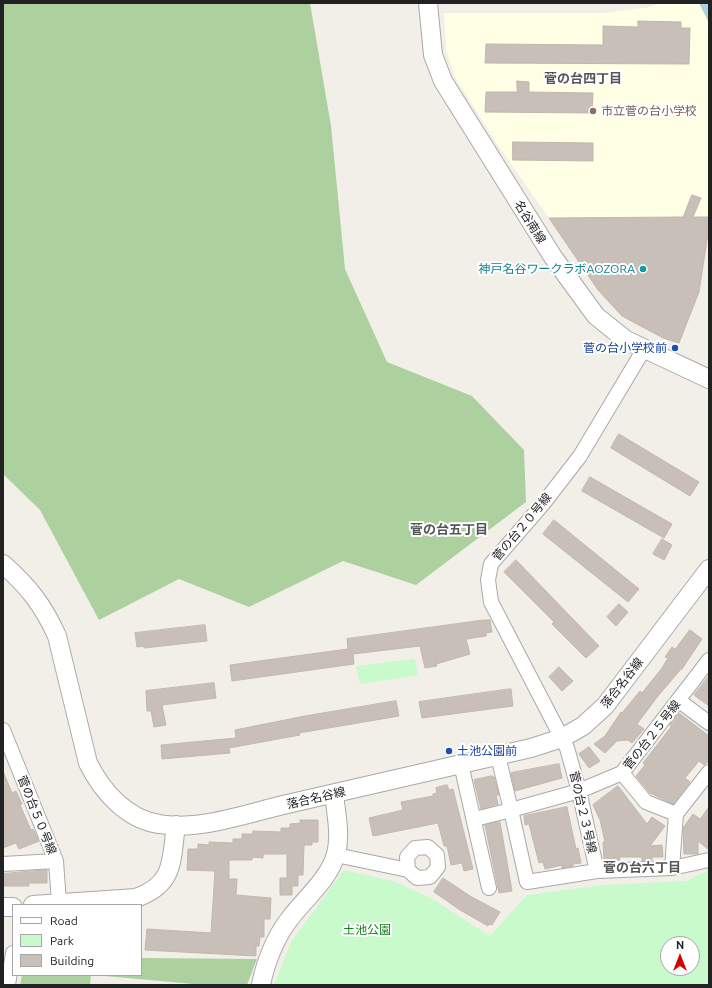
<!DOCTYPE html>
<meta charset="utf-8">
<style>
body{margin:0}
#map{position:relative;width:712px;height:988px;overflow:hidden;background:#f2efe9;font-family:Ubuntu,sans-serif}
canvas{display:block}
.frame{position:absolute;inset:0;border:4px solid #222;pointer-events:none}
.legend{position:absolute;left:12px;top:904px;width:130px;height:72px;box-sizing:border-box;background:#fff;border:1px solid #a7a7a7;margin:0;padding:5px 7px;list-style:none;font-size:12px;color:#222}
.legend li{display:flex;align-items:center;gap:8px;height:20px}
.legend b{width:20px;border:1px solid #a7a7a7}
.north{position:absolute;left:660px;top:936px;width:40px;height:40px;box-sizing:border-box;background:#fff;border:1px solid #a7a7a7;border-radius:50%;rotate:0deg;font-size:11px;font-weight:700;line-height:16px;text-align:center;color:#222}
.north::after{content:'';display:block;margin:auto;width:14px;height:18px;background:#d40000;clip-path:polygon(50% 0,100% 100%,50% 72%,0 100%)}
</style>
<div id="map">
<canvas width="712" height="988"></canvas>
<div class="frame"></div>
<ul class="legend">
<li><b style="height:5px;background:#fff"></b>Road</li>
<li><b style="height:11px;background:#c8facc"></b>Park</li>
<li><b style="height:11px;background:#c7bfb8"></b>Building</li>
</ul>
<div class="north">N</div>
</div>
<script>
const context = document.querySelector('canvas').getContext('2d');
context.lineJoin = 'round';
function fill(path, color) {
  context.fillStyle = color;
  context.fill(path, 'evenodd');
}
function trace(path, color, width, dash) {
  context.strokeStyle = color;
  context.lineWidth = width;
  context.lineCap = dash ? 'butt' : 'round';
  context.setLineDash(dash || []);
  context.stroke(path);
}
function drawText(font, color, halo, rows, align = 'center') {
  context.font = font + ' Ubuntu,"Noto Sans JP",sans-serif';
  context.lineWidth = 4;
  context.setLineDash([]);
  context.textBaseline = 'middle';
  context.strokeStyle = halo;
  context.fillStyle = color;
  for (const [text, x, y, turn = 0] of rows) {
    context.save();
    context.translate(x, y);
    context.rotate((+turn || 0) * Math.PI / 180);
    context.textAlign = isNaN(turn) ? turn : align;
    if (halo) context.strokeText(text, 0, 0);
    context.fillText(text, 0, 0);
    context.restore();
  }
}
const education = new Path2D(`
 M 659,3 L 709,3 L 709,217 L 549,218 L 497,144 L 455,77 L 446,50 L 444,13 L 604,13 L 651,7 Z`);
const forest = new Path2D(`
 M 3,3 L 310,3 L 331,126 L 345,269 L 387,362 L 472,396 L 524,450 L 526,502 L 416,585 L 343,561 L 249,607 L 179,579 L 99,620 L 40,510 L 3,474 Z
 M 141,958 L 257,959 L 247,985 L 204,985 L 94,975 L 141,975 Z
 M 22,975 L 91,975 L 90,985 L 20,985 Z`);
const park = new Path2D(`
 M 415,659 L 418,675 L 360,684 L 356,666 Z
 M 344,870 L 393,881 L 431,898 L 490,936 L 527,895 L 604,885 L 686,881 L 709,870 L 709,985 L 274,985 L 291,942 ZM 668,944 L 692,944 L 692,968 L 668,968 Z`);
const water = new Path2D(`
 M 699,3 L 709,3 L 709,23 Z`);
const building = new Path2D(`
 M 638,21 L 681,22 L 681,28 L 690,28 L 689,64 L 485,63 L 486,44 L 603,45 L 603,26 L 638,27 Z
 M 517,81 L 529,82 L 529,92 L 593,93 L 592,113 L 485,112 L 486,92 L 517,92 Z
 M 513,142 L 593,143 L 593,161 L 513,160 Z
 M 692,195 L 701,198 L 693,217 L 709,217 L 709,227 L 699,292 L 679,343 L 663,338 L 622,316 L 598,290 L 549,218 L 683,217 Z
 M 619,434 L 699,482 L 690,496 L 611,448 Z
 M 590,477 L 672,524 L 664,538 L 582,491 Z
 M 554,520 L 639,589 L 628,602 L 543,534 Z
 M 662,539 L 672,545 L 664,560 L 653,554 Z
 M 516,560 L 599,646 L 586,658 L 552,624 L 554,622 L 504,572 Z
 M 619,604 L 628,612 L 616,626 L 607,617 Z
 M 484,620 L 490,620 L 492,632 L 486,633 L 486,636 L 466,639 L 470,654 L 436,664 L 437,666 L 425,668 L 420,646 L 353,654 L 354,664 L 232,681 L 230,665 L 348,649 L 347,639 Z
 M 205,625 L 207,641 L 144,648 L 144,646 L 137,647 L 135,633 Z
 M 690,630 L 702,639 L 682,669 L 681,669 L 658,696 L 637,724 L 644,729 L 632,743 L 628,740 L 617,741 L 605,753 L 594,744 L 605,736 L 621,712 L 622,713 L 640,691 L 642,693 L 662,668 L 668,658 L 665,657 L 672,647 L 675,649 Z
 M 559,667 L 573,681 L 562,691 L 549,677 Z
 M 709,676 L 709,706 L 694,695 Z
 M 214,683 L 216,698 L 162,705 L 166,725 L 154,727 L 151,711 L 147,711 L 146,691 Z
 M 511,689 L 513,706 L 422,718 L 419,702 Z
 M 396,701 L 399,716 L 299,733 L 300,735 L 229,748 L 230,753 L 162,759 L 161,745 L 236,738 L 235,730 L 305,716 Z
 M 679,713 L 709,736 L 709,761 L 704,765 L 699,761 L 685,778 L 690,782 L 673,804 L 650,793 L 636,776 L 645,765 L 643,763 L 671,727 L 670,725 Z
 M 589,747 L 600,761 L 589,768 L 579,754 Z
 M 559,764 L 562,778 L 515,791 L 511,773 Z
 M 3,771 L 12,793 L 16,791 L 22,804 L 20,805 L 31,830 L 33,829 L 39,841 L 19,849 L 16,843 L 3,848 Z
 M 492,776 L 494,777 L 499,795 L 496,795 L 498,804 L 481,809 L 474,780 Z
 M 447,785 L 449,790 L 453,789 L 473,869 L 464,871 L 462,863 L 451,865 L 447,846 L 444,846 L 438,823 L 373,836 L 369,818 L 403,810 L 401,802 L 433,796 L 433,794 L 437,793 L 436,788 Z
 M 618,786 L 647,824 L 652,817 L 665,826 L 650,846 L 662,845 L 663,857 L 652,857 L 652,860 L 642,861 L 642,857 L 619,857 L 620,860 L 604,861 L 603,842 L 605,842 L 600,820 L 593,805 Z
 M 567,807 L 576,849 L 578,848 L 581,863 L 573,864 L 573,866 L 562,868 L 562,865 L 545,869 L 543,862 L 539,863 L 529,824 L 525,825 L 524,816 Z
 M 709,807 L 709,850 L 698,841 L 698,854 L 684,854 L 683,828 L 693,814 L 700,819 Z
 M 300,820 L 318,820 L 318,842 L 312,842 L 312,845 L 304,845 L 303,875 L 298,875 L 298,886 L 292,886 L 292,895 L 280,895 L 280,878 L 287,878 L 287,854 L 263,854 L 263,858 L 252,857 L 252,860 L 229,860 L 229,879 L 237,879 L 236,895 L 271,898 L 270,919 L 264,919 L 264,937 L 260,937 L 259,946 L 256,946 L 256,956 L 145,950 L 147,929 L 211,933 L 215,871 L 187,870 L 188,849 L 198,849 L 198,844 L 209,845 L 209,842 L 233,843 L 233,839 L 242,839 L 242,834 L 253,834 L 253,831 L 281,832 L 281,828 L 290,828 L 290,824 L 301,823 Z
 M 500,822 L 512,891 L 499,893 L 485,825 Z
 M 47,870 L 47,883 L 29,883 L 29,886 L 3,886 L 3,874 Z
 M 443,878 L 470,896 L 500,912 L 492,925 L 489,924 L 488,926 L 460,910 L 434,892 Z`);
const minor = new Path2D(`
 M 644,349 L 580,456 L 543,504 L 491,564 L 488,580 L 491,602 L 567,748 L 579,791 L 597,871 L 672,868 L 709,860
 M 678,700 L 709,723
 M 3,730 L 56,861 L 59,903
 M 461,764 L 489,888
 M 622,773 L 646,802 L 676,814
 M 475,819 L 511,810 L 498,756
 M 336,855 L 408,870 L 417,878 L 430,877 L 438,867 L 437,855 L 428,847 L 415,848 L 407,857 L 408,870
 M 3,864 L 56,861
 M 672,868 L 676,814 L 709,772
 M 597,871 L 527,882 L 511,810 L 579,791 L 622,773 L 709,660
 M 8,985 L 13,953`);
const tertiary = new Path2D(`
 M 428,3 L 433,55 L 443,81 L 553,257 L 596,316 L 626,340 L 709,379
 M 3,564 C 28,586 43,605 57,636 L 88,763 C 102,791 126,819 159,824 C 197,831 246,814 283,805 C 366,786 448,767 531,748 L 562,738 L 583,726 L 605,706 L 709,569
 M 33,905 L 136,898 C 175,884 171,861 176,825
 M 3,907 L 13,907
 M 261,985 C 265,964 275,938 288,921 C 303,900 329,880 336,854 C 341,835 336,813 334,794`);
const markers = [
 [593,111,4,"#8d6e63"],
 [643,269,4,"#0f9aa8"],
 [675,348,4,"#1a4fb4"],
 [449,751,4,"#1a4fb4"]
];
const educationNames = [
 ["市立菅の台小学校",601,111]
];
const streetNames = [
 ["名谷南線",530,222,58],
 ["菅の台２０号線",522,527,-50],
 ["落合名谷線",622,683,-52],
 ["菅の台２５号線",652,735,-52],
 ["落合名谷線",316,798,-13],
 ["菅の台２３号線",583,812,77],
 ["菅の台５０号線",37,815,68]
];
const cultureNames = [
 ["神戸名谷ワークラボAOZORA",635,269]
];
const transitNames = [
 ["菅の台小学校前",667,348],
 ["土池公園前",457,751,"left"]
];
const parkNames = [
 ["土池公園",367,930]
];
const neighbourhoodNames = [
 ["菅の台四丁目",583,79],
 ["菅の台五丁目",449,530],
 ["菅の台六丁目",642,868]
];
fill(education, '#ffffe5');
fill(forest, '#add19e');
fill(park, '#c8facc');
fill(water, '#aad3df');
fill(building, '#c7bfb8');
trace(building, '#c4b6ab', 1);
trace(minor, '#a9a9a9', 16);
trace(tertiary, '#a9a9a9', 20);
trace(minor, '#fff', 14);
trace(tertiary, '#fff', 18);
for (const [x, y, r, color] of markers) {
  const dot = new Path2D();
  dot.arc(x, y, r, 0, 2 * Math.PI);
  context.fillStyle = color;
  context.fill(dot);
  trace(dot, '#fff', 1.5);
}
drawText('12px', '#785e54', '#fff', educationNames, 'left');
drawText('12px', '#222', '#fff', streetNames);
drawText('12px', '#0d838f', '#fff', cultureNames, 'right');
drawText('12px', '#164399', '#fff', transitNames, 'right');
drawText('12px', '#0c8416', '#fff', parkNames);
drawText('bold 13px', '#555', '#fff', neighbourhoodNames);
</script>
